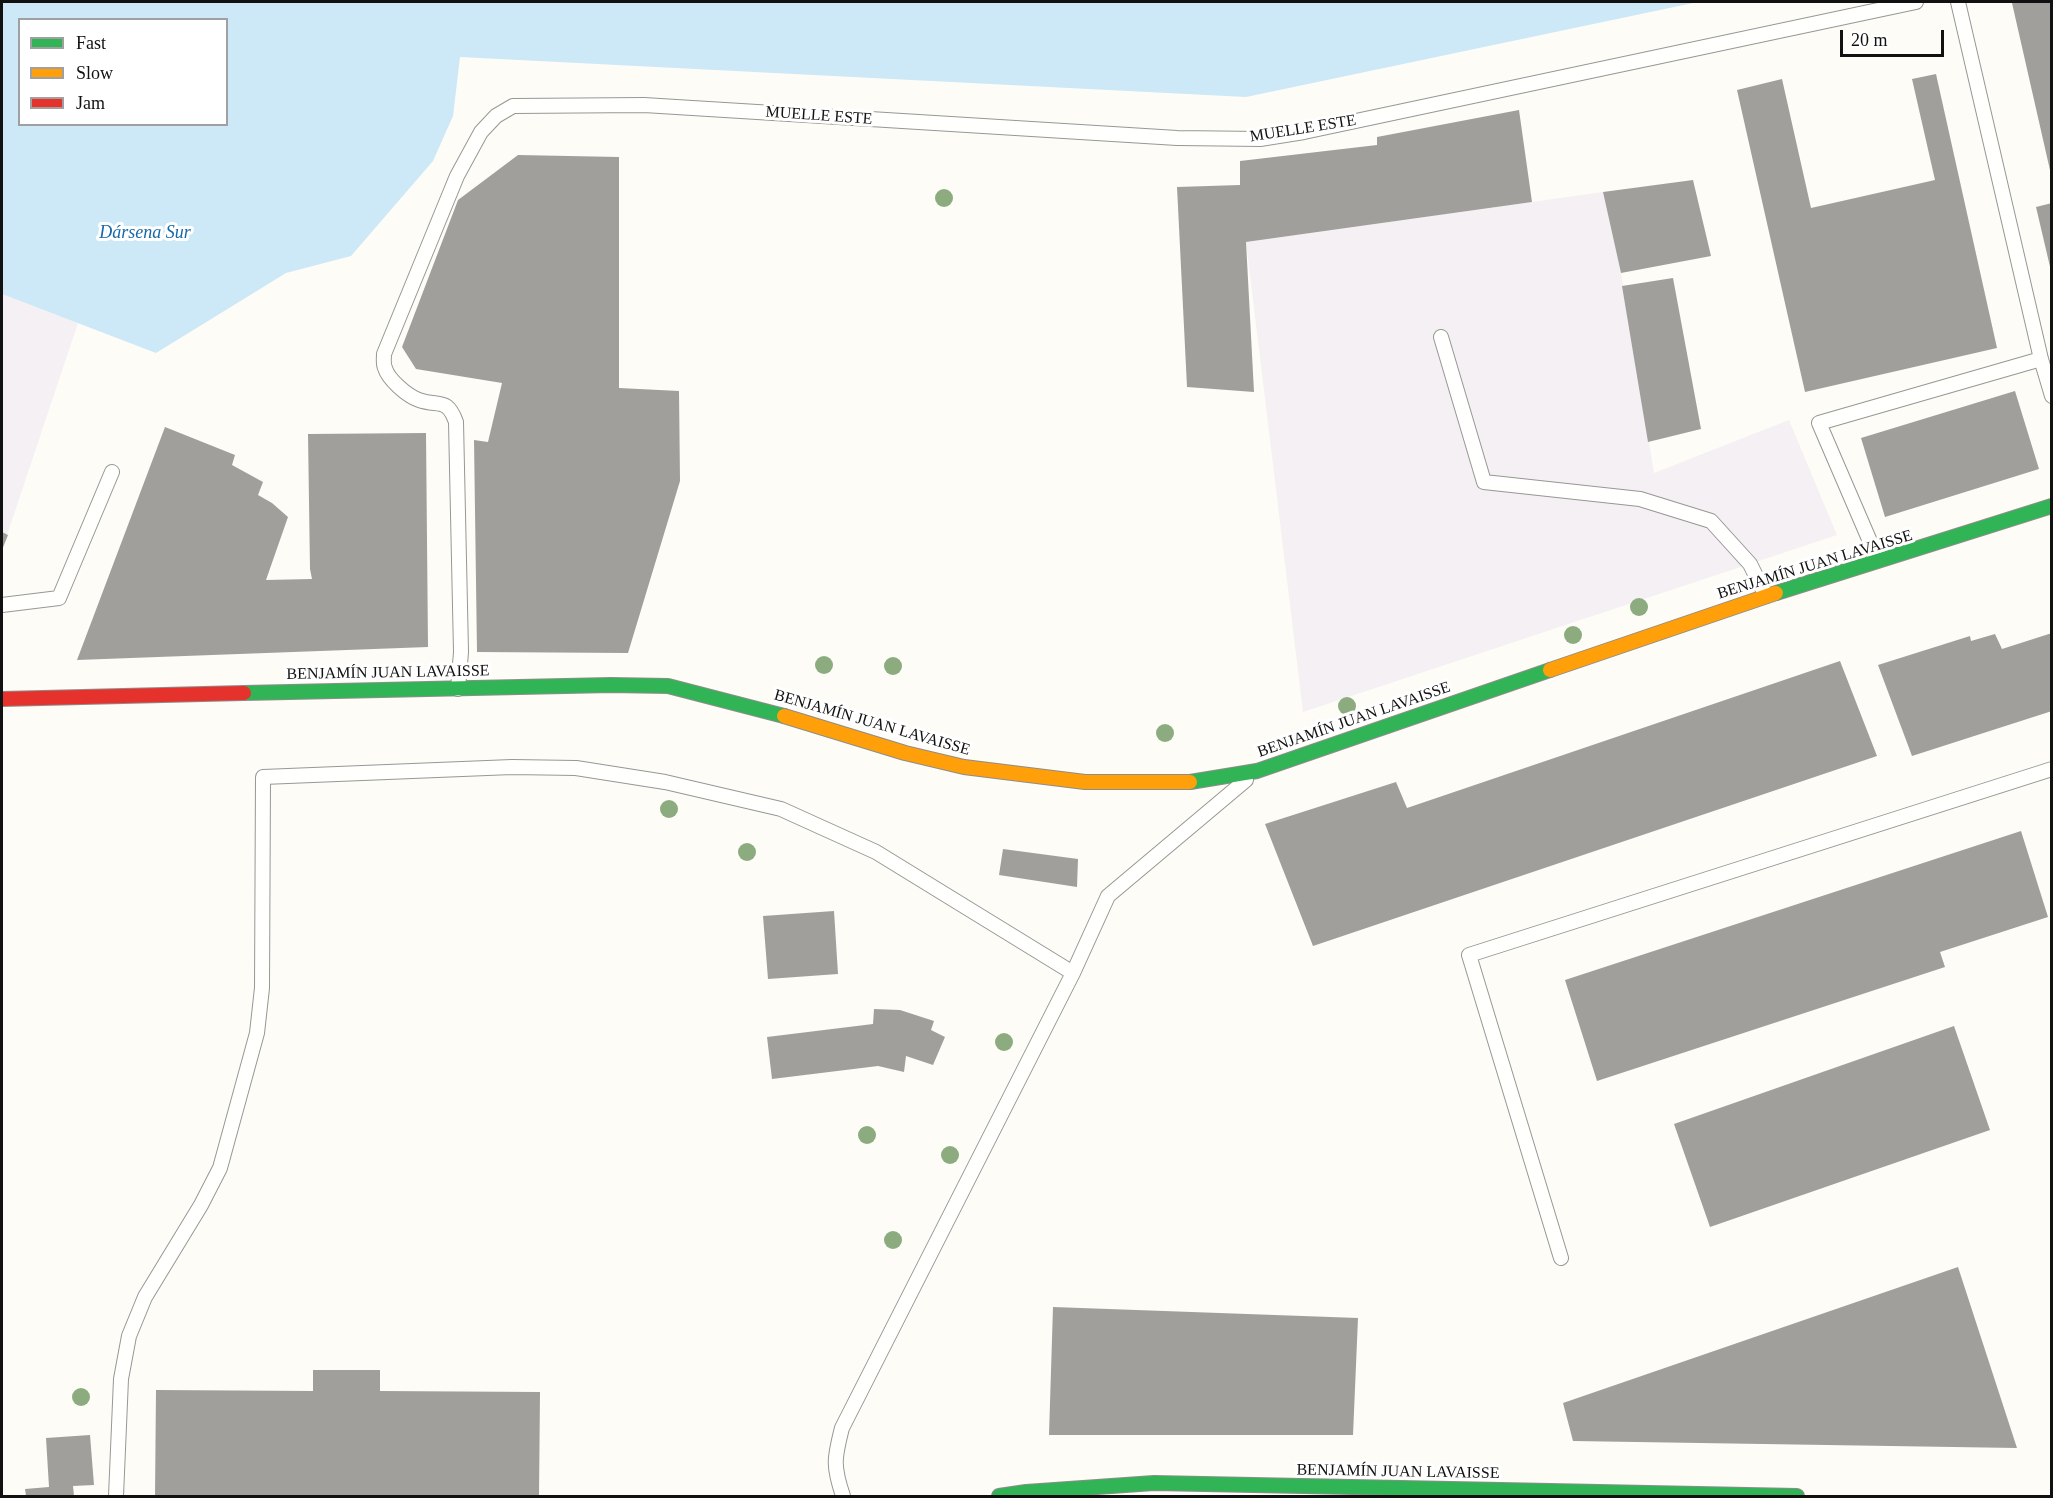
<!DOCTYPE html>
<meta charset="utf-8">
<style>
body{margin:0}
#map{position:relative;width:2053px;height:1498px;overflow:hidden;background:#fdfcf7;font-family:Georgia,serif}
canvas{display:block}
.frame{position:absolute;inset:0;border:3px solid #111;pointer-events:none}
.legend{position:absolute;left:18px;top:18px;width:210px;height:108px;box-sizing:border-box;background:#fff;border:2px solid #a0a0a0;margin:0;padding:8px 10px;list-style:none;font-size:18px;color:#111}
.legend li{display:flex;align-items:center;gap:12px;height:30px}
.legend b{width:30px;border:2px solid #a0a0a0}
.scale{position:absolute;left:1840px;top:30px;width:104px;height:27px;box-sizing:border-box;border:3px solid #111;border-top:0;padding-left:8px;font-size:18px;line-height:21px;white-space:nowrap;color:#111;-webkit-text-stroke:4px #fff;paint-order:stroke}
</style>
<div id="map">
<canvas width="2053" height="1498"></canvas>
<div class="frame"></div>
<ul class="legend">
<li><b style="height:8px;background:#30b455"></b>Fast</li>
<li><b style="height:8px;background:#ff9f0a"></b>Slow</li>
<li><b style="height:8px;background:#e5322d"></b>Jam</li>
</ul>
<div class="scale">20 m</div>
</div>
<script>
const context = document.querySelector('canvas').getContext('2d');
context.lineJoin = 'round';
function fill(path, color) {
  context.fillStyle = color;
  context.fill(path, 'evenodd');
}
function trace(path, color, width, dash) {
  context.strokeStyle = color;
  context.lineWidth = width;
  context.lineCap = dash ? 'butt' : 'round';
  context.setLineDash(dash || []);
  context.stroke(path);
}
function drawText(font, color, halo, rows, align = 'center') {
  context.font = font + ' Georgia,serif';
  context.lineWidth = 6;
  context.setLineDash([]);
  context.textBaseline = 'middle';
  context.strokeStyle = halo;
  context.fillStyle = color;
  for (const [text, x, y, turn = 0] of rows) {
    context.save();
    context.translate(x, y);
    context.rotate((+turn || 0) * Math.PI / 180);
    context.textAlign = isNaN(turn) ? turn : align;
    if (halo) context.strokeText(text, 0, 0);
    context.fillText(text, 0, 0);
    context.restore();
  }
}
const industrial = new Path2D(`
 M 1603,192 L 1621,273 L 1654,473 L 1789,420 L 1837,535 L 1303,712 L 1246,242 Z
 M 2,294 L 78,323 L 2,550 Z`);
const water = new Path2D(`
 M 2,2 L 1698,2 L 1246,97 L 460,57 L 453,116 L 433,161 L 351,256 L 286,273 L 156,353 L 2,294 ZM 20,20 L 226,20 L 226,124 L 20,124 Z`);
const building = new Path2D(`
 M 2018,2 L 2052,2 L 2052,179 L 2012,3 Z
 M 1936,74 L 1997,348 L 1805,392 L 1737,90 L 1782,79 L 1811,208 L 1935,180 L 1912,79 Z
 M 1519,110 L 1532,202 L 1246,242 L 1254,392 L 1187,387 L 1177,187 L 1240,185 L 1240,161 L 1377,145 L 1377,137 Z
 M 518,155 L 619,157 L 619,388 L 679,391 L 680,481 L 628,653 L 477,652 L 474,440 L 488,442 L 502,383 L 416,369 L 402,347 L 458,200 Z
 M 1693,180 L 1711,256 L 1621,273 L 1603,192 Z
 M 2052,203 L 2052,271 L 2051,271 L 2036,207 Z
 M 1673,278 L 1701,429 L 1648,442 L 1622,286 Z
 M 2015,391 L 2039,469 L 1885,517 L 1861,438 Z
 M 165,427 L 235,455 L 232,465 L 263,482 L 258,495 L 272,503 L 288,517 L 266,580 L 312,579 L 310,569 L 308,434 L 426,433 L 428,647 L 77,660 Z
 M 2,532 L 8,535 L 2,550 Z
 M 2052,633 L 2052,711 L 1912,756 L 1878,665 L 1970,636 L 1971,641 L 1995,634 L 2002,649 Z
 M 1840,661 L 1877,756 L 1313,946 L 1265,824 L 1396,782 L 1407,808 Z
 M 2021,831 L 2048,917 L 1940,952 L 1945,967 L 1597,1081 L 1565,980 Z
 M 1003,849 L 1078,859 L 1077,887 L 999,875 Z
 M 834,911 L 838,974 L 768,979 L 763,916 Z
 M 874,1009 L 900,1010 L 934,1021 L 931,1030 L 945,1037 L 933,1065 L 906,1056 L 904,1072 L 878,1066 L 772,1079 L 767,1037 L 873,1024 Z
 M 1954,1026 L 1990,1130 L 1710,1227 L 1674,1124 Z
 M 1958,1267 L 2017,1448 L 1573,1441 L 1563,1403 Z
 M 1053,1307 L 1358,1318 L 1353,1435 L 1049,1435 Z
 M 313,1370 L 380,1370 L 380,1391 L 540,1392 L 539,1496 L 155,1496 L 156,1390 L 313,1391 Z
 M 90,1435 L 94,1485 L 73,1486 L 74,1496 L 26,1496 L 25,1489 L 49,1487 L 46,1438 Z`);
const lane = new Path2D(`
 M 1958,2 L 2041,359 L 2052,396
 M 1441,337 L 1484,482 L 1640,499 L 1711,521 L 1750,564 L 1766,596
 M 1878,560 L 1819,423 L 2041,359
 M 2,605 L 59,598 L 112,472
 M 458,689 L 461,652 L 456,422 C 447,397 439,407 419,400 C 407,396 388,379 385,368 C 383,364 384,358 384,354 L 457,176 L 481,132 L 496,116 L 513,106 L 644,105 L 1177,138 L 1260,139 L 1304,132 L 1916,2
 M 1561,1258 L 1469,955 L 2052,769
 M 116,1496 L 121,1379 L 129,1336 L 145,1297 L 201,1205 L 220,1168 L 257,1033 L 262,988 L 263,777 L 512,767 L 576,768 L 665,782 L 781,809 L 876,852 L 1073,973
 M 843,1496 C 833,1466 834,1459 842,1428 L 1073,973 L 1108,896 L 1246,780`);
const fast = new Path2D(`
 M 1776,593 L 2052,506
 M 244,693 L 611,685 L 668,686 L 784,716
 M 1190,782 L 1257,771 L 1550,670
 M 999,1496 L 1026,1492 L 1154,1483 L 1797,1496`);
const slow = new Path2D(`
 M 1550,670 L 1776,593
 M 784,716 L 905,753 L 964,767 L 1085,782 L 1190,782`);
const jam = new Path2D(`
 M 2,699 L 244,693`);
const trees = [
 [944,198],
 [1639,607],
 [1573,635],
 [824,665],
 [893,666],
 [1347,706],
 [1165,733],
 [669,809],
 [747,852],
 [1004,1042],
 [867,1135],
 [950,1155],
 [893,1240],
 [81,1397]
];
const streetNames = [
 ["MUELLE ESTE",819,116,4],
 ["MUELLE ESTE",1303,129,-9],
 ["BENJAMÍN JUAN LAVAISSE",1815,565,-17],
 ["BENJAMÍN JUAN LAVAISSE",388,673,-1],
 ["BENJAMÍN JUAN LAVAISSE",1354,720,-19],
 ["BENJAMÍN JUAN LAVAISSE",872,723,16],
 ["BENJAMÍN JUAN LAVAISSE",1398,1472,1]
];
const waterNames = [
 ["Dársena Sur",145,233]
];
fill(industrial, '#f5f0f3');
fill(water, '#cde8f7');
fill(building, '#a19f9c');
trace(lane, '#979795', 16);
trace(fast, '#8e8d8b', 16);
trace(slow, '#8e8d8b', 16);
trace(jam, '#8e8d8b', 16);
trace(lane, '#fffffe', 14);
trace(fast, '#30b455', 14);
trace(slow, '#ff9f0a', 14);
trace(jam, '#e5322d', 14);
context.fillStyle = '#8cac80';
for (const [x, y] of trees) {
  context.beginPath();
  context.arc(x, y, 9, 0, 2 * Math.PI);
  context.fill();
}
drawText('16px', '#111', '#fff', streetNames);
drawText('italic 18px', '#1768a6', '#fff', waterNames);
</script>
